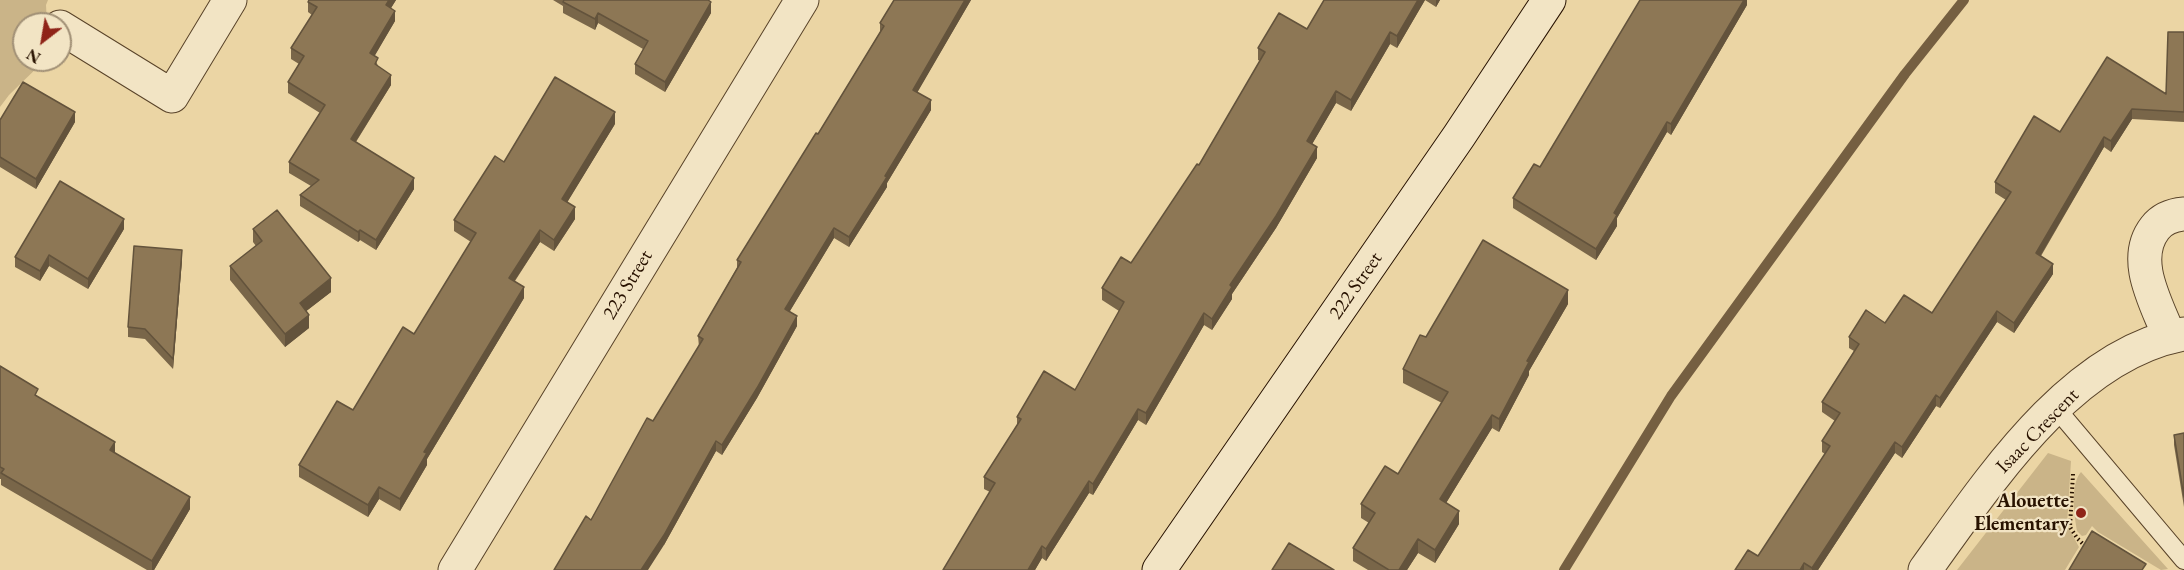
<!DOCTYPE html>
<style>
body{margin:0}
#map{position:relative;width:2184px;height:570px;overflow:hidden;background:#ebd5a4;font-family:"EB Garamond",serif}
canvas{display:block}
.north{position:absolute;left:12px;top:12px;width:60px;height:60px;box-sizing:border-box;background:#f2e4c4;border:2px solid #a19076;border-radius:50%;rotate:211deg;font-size:16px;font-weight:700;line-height:24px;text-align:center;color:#281200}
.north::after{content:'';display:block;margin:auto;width:21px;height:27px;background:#8f2418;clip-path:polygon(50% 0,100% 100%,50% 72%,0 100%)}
</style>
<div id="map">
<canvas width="2184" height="570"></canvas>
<div class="north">N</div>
</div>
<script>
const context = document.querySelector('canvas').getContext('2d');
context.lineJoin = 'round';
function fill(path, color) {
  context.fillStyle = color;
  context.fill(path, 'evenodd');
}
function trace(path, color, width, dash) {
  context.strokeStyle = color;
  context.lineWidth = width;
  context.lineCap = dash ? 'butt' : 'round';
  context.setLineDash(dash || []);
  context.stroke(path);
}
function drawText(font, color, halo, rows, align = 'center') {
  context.font = font + ' "EB Garamond",serif';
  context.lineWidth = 4.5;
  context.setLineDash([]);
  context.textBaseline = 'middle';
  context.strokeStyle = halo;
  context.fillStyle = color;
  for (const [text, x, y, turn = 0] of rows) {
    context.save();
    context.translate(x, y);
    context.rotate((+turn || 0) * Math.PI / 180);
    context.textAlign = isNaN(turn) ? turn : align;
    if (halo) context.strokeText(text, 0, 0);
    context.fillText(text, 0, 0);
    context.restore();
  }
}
const green = new Path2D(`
 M 0,0 L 48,0 L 46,5 L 47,24 L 24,24 L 24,60 L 45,60 L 9,95 L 0,107 Z
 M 2048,453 L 2071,461 L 2067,525 L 2079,547 L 2065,570 L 1957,570 Z
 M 2081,472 L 2168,569 L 2161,570 L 2098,532 L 2092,526 L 2086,535 L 2082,536 L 2077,531 C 2074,514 2070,485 2081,472 Z`);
const stream = new Path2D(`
 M 1564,570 L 1671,396 L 1905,74 L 1964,0`);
const path = new Path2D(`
 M 2073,474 L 2070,527 L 2077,538 L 2087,548`);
const lane = new Path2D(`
 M 2055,407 L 2184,560`);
const street = new Path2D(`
 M 60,27 L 172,96 L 230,0
 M 2169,336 C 2157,304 2130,260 2155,228 C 2162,219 2172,215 2184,214
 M 455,570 L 802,0
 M 1925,570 C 1988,483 2071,354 2184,334`);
const secondary = new Path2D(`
 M 1159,570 L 1459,136 L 1549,0`);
const wall = new Path2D(`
 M 309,0 L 396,0 L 391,8 L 395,21 L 374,56 L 378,66 L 391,85 L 356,142 L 414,189 L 376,250 L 360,240 L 358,242 L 300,206 L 300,195 L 311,186 L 289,173 L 289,162 L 320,113 L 288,93 L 288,82 L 299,64 L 291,59 L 291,48 L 312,15 L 308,12 L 308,2 Z
 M 553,0 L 708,0 L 711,13 L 665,92 L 635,74 L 635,64 L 643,49 L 598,23 L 595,30 L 563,13 L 563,6 Z
 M 894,0 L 971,0 L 917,92 L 931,110 L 887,183 L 887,187 L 849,247 L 834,238 L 790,311 L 797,326 L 757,398 L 722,455 L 716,451 L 664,545 L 591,520 L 699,347 L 698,336 L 737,268 L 737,260 L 818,134 L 880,32 L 880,23 Z
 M 1324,0 L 1440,0 L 1436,7 L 1425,0 L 1397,48 L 1390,44 L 1351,111 L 1336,103 L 1312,144 L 1317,158 L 1276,228 L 1232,294 L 1232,299 L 1212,330 L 1204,325 L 1146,425 L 1138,420 L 1093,495 L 1089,493 L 1046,561 L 1042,558 L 1035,570 L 943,570 L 990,492 L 984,489 L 984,477 L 1017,425 L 1017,417 L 1075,390 L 1119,311 L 1102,300 L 1102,288 L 1131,263 L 1199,165 L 1260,61 L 1258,60 L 1258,48 L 1307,29 Z
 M 1747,0 L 1747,5 L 1671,135 L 1667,132 L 1617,218 L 1617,226 L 1596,260 L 1513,208 L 1513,198 L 1540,167 Z
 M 2184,32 L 2184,122 L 2132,119 L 2111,152 L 2104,147 L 2041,256 L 2053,274 L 2014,333 L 1997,322 L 1940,408 L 1936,406 L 1902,458 L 1895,453 L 1818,570 L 1735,570 L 1758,556 L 1825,454 L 1822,452 L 1822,441 L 1835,421 L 1822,412 L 1822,402 L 1854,351 L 1849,348 L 1849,337 L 1885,323 L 1932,313 L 2006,200 L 1995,193 L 1995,182 L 2060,132 L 2166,94 Z
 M 0,120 L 75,122 L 36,189 L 0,167 Z
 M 615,124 L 567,202 L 575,219 L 554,251 L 540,242 L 515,281 L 524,298 L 427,459 L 427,465 L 400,511 L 379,499 L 368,517 L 299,477 L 299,465 L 353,410 L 414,334 L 471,242 L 454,231 L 454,220 Z
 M 124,229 L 88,289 L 49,266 L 40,281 L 15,267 L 15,257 Z
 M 253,229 L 331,292 L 306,311 L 309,328 L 285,347 L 230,280 L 230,266 L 256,246 L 253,242 Z
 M 182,260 L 173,369 L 145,339 L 128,337 L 128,327 Z
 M 1568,304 L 1529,371 L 1529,375 L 1499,432 L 1492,428 L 1446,503 L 1459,524 L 1435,563 L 1418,553 L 1407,570 L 1368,570 L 1353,561 L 1353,548 L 1369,523 L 1361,518 L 1361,504 L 1398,474 L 1442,403 L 1403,383 L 1403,369 L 1426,337 Z
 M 0,366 L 38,397 L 190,509 L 154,570 L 147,570 L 1,485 L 1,479 L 0,479 Z
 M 2184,433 L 2184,507 L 2174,445 L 2174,435 Z`);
const shadedWall = new Path2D(`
 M 389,0 L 396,0 L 386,16 L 386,5 Z
 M 965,0 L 971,0 L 913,100 L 913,90 Z
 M 1418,0 L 1425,0 L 1397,48 L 1397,36 Z
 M 1436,0 L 1440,0 L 1436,7 Z
 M 1744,0 L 1747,0 L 1747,5 L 1671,135 L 1671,124 Z
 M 711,2 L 711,13 L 665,92 L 665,82 Z
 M 395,11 L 395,21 L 370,64 L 370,53 Z
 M 598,13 L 598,23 L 595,30 L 595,19 Z
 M 1390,32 L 1390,44 L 1351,111 L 1351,100 Z
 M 391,75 L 391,85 L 351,149 L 351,139 Z
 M 1336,91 L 1336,103 L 1307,153 L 1307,141 Z
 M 931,100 L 931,110 L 887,183 L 887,187 L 849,247 L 849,237 Z
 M 2132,109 L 2132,119 L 2111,152 L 2111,141 Z
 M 75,112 L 75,122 L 36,189 L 36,179 Z
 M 615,112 L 615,124 L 562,211 L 562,199 Z
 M 1667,122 L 1667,132 L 1617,218 L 1617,226 L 1596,260 L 1596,249 L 1614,213 Z
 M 2104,137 L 2104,147 L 2036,263 L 2036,253 Z
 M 1317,147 L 1317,158 L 1276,228 L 1232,294 L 1232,299 L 1212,330 L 1212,319 L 1230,285 Z
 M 414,178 L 414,189 L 376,250 L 376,240 Z
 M 575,207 L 575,219 L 554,251 L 554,240 Z
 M 124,219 L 124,229 L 88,289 L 88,279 Z
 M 834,228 L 834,238 L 785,319 L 785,309 Z
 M 360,230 L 360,240 L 358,242 L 358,232 Z
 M 540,230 L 540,242 L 509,289 L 509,278 Z
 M 182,250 L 182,260 L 173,369 L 173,359 Z
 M 49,255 L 49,266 L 40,281 L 40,271 Z
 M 2053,264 L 2053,274 L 2014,333 L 2014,323 Z
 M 331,278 L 331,292 L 300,316 L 300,303 Z
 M 524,287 L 524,298 L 427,459 L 427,465 L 400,511 L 400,499 L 424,452 Z
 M 1568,290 L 1568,304 L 1529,371 L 1529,375 L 1499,432 L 1499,419 L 1527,361 Z
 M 1997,311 L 1997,322 L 1940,408 L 1940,398 Z
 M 1204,313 L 1204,325 L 1146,425 L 1146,413 Z
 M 309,315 L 309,328 L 285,347 L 285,334 Z
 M 797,316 L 797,326 L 757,398 L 722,455 L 722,445 Z
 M 1936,395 L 1936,406 L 1902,458 L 1902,447 Z
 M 1138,409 L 1138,420 L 1093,495 L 1093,484 Z
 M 1492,415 L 1492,428 L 1440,513 L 1440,499 Z
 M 716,441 L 716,451 L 664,545 L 648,570 L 641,570 Z
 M 115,442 L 115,454 L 110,450 Z
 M 1895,442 L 1895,453 L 1818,570 L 1812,570 L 1812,568 Z
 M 1089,481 L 1089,493 L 1046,561 L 1046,549 Z
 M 379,487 L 379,499 L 368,517 L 368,505 Z
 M 190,497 L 190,509 L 154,570 L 152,570 L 152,561 Z
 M 1459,511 L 1459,524 L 1435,563 L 1435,550 Z
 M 1418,539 L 1418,553 L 1407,570 L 1399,570 Z
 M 1042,546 L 1042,558 L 1035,570 L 1028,570 Z
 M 1804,563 L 1804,570 L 1800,570 Z`);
const building = new Path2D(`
 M 309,0 L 389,0 L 386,5 L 395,11 L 370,53 L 378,58 L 375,64 L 391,75 L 351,139 L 414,178 L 376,240 L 360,230 L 358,232 L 300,195 L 319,180 L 289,162 L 325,105 L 288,82 L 304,56 L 291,48 L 317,7 L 308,2 Z
 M 564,0 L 708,0 L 711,2 L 665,82 L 635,64 L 648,41 L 598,13 L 595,19 L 563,2 Z
 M 894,0 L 965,0 L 913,90 L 931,100 L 885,176 L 887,177 L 849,237 L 834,228 L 785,309 L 797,316 L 757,388 L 722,445 L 716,441 L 664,535 L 641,570 L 554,570 L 586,516 L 591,520 L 647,418 L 653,421 L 703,339 L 698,336 L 741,262 L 737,260 L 816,133 L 818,134 L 884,26 L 880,23 Z
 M 1324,0 L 1418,0 L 1397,36 L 1390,32 L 1351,100 L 1336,91 L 1307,141 L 1317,147 L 1276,216 L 1230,285 L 1232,287 L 1212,319 L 1204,313 L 1146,413 L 1138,409 L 1093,484 L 1089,481 L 1046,549 L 1042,546 L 1028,570 L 943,570 L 995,483 L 984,477 L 1021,419 L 1017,417 L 1044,371 L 1075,390 L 1124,302 L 1102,288 L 1121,257 L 1131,263 L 1197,164 L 1199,165 L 1265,52 L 1258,48 L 1279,13 L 1307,29 Z
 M 1640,0 L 1744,0 L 1671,124 L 1667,122 L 1614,213 L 1617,215 L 1596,249 L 1513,198 L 1534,164 L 1540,167 Z
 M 2168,32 L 2184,32 L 2184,112 L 2132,109 L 2111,141 L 2104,137 L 2036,253 L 2053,264 L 2014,323 L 1997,311 L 1940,398 L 1936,395 L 1902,447 L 1895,442 L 1812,568 L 1804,563 L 1800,570 L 1735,570 L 1748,550 L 1758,556 L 1830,446 L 1822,441 L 1840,413 L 1822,402 L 1859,344 L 1849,337 L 1866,310 L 1885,323 L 1904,295 L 1932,313 L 2011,192 L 1995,182 L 2034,116 L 2060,132 L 2107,57 L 2166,94 Z
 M 555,77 L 615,112 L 562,199 L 575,207 L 554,240 L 540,230 L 509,278 L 524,287 L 424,452 L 427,453 L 400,499 L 379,487 L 368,505 L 299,465 L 337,401 L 353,410 L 403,327 L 414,334 L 476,233 L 454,220 L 495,156 L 504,162 Z
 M 23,82 L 75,112 L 36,179 L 0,157 L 0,120 Z
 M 60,181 L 124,219 L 88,279 L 49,255 L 40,271 L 15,257 Z
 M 277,210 L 331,278 L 300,303 L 309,315 L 285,334 L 230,266 L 262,241 L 253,229 Z
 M 1483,240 L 1568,290 L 1527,361 L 1529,362 L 1499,419 L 1492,415 L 1440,499 L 1459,511 L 1435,550 L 1418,539 L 1399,570 L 1389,570 L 1353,548 L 1375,513 L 1361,504 L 1385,466 L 1398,474 L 1448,392 L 1403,369 L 1420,335 L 1426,337 Z
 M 134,246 L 182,250 L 173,359 L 145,329 L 128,327 Z
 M 0,366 L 38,389 L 35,395 L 115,442 L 110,450 L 190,497 L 152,561 L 1,473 L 4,469 L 0,467 Z
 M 2184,433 L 2184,497 L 2174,435 Z
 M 2092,531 L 2146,564 L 2142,570 L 2069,570 Z
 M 1289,543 L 1334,570 L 1272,570 Z`);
const markers = [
 [2081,513,6,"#8f2418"]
];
const streetNames = [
 ["223 Street",628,285,-59],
 ["222 Street",1356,286,-55],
 ["Isaac Crescent",2038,431,-46]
];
const poiNames = [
 ["Alouette",2069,502],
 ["Elementary",2069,525]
];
fill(green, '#cab488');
trace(stream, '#755f41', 10);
trace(lane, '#594329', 20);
trace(street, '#594329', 35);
trace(secondary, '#281200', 35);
trace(path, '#281200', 4, [1.5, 3]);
trace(lane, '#f2e4c4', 18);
trace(street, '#f2e4c4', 33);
trace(secondary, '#f2e4c4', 33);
fill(wall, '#796649');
fill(shadedWall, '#63533c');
fill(building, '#8d7755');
trace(building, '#63533c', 1.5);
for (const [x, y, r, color] of markers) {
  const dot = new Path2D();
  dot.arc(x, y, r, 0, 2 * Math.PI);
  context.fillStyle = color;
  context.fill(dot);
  trace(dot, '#f2e4c4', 2);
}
drawText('20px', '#281200', '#f2e4c4', streetNames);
drawText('bold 20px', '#281200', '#f2e4c4', poiNames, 'right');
</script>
